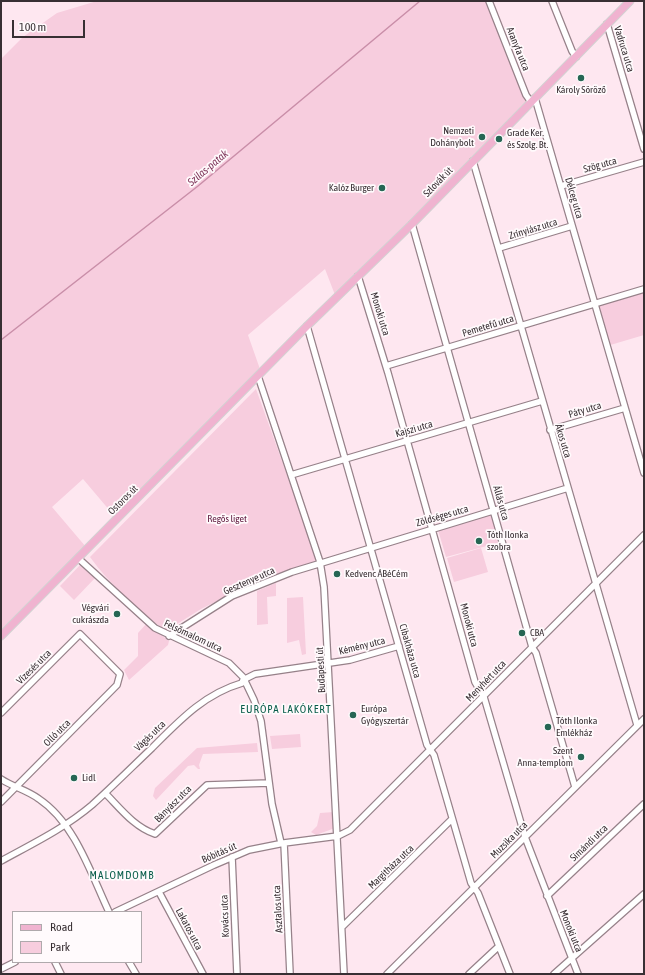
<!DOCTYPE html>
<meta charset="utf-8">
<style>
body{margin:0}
#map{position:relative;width:645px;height:975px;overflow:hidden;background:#fee7f0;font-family:"Asap Condensed",sans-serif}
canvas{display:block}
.frame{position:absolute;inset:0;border:2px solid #382f33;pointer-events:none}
.legend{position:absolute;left:12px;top:911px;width:130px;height:52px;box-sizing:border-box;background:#fffafc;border:1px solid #afa9ac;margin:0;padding:5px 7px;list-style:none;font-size:12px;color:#382f33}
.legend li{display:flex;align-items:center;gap:8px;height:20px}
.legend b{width:20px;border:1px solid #afa9ac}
.scale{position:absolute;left:12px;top:20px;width:73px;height:18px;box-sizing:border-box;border:2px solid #382f33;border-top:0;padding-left:5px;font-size:12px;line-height:14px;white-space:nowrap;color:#382f33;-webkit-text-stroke:3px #fffafc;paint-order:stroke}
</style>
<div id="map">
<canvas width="645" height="975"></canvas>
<div class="frame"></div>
<ul class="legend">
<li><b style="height:5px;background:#f0b3d0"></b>Road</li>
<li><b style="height:11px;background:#f7cdde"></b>Park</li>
</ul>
<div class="scale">100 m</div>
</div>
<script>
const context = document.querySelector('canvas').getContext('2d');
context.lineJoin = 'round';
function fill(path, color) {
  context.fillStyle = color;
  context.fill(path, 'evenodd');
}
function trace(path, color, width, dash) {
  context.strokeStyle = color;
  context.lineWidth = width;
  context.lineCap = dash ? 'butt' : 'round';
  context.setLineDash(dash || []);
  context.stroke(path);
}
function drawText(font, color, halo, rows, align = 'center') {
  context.font = font + ' "Asap Condensed",sans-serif';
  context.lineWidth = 3.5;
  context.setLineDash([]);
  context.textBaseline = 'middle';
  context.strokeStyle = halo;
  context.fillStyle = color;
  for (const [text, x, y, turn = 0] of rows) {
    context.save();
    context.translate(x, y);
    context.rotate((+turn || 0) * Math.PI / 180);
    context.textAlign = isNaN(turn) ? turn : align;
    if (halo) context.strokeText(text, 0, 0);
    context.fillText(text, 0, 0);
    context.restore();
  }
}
const green = new Path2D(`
 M 97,1 L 488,1 L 528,101 L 410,222 L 335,295 L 325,269 L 248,335 L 261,372 L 116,518 L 83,479 L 52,507 L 86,547 L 1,633 L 1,59 L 23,37 L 57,13 Z
 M 644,289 L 644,335 L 607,346 L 595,303 Z
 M 256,389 L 318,561 L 231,594 L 201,609 L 166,631 C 138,610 111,586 90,557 Z
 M 492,514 L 498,543 L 446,557 L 438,530 Z
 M 481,548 L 488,572 L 454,582 L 447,558 Z
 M 82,563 L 96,577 L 74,600 L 60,586 Z
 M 276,583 L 276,596 L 267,597 L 268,624 L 257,625 L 257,591 Z
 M 303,597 L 306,654 L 302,655 L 299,640 L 287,643 L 287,598 Z
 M 147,623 L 169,641 L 168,645 L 129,680 L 124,670 L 138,656 L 138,633 Z
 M 300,734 L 301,747 L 272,749 L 270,736 Z
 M 257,743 L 258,752 L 203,754 L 199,765 L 200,769 L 198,769 L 194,765 L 188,766 L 156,800 L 153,796 L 155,788 L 197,748 Z
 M 334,812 L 335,828 L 316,835 L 311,832 L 317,826 L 320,813 Z`);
const stream = new Path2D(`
 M 1,340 L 198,186 L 420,1`);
const minor = new Path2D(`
 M 489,1 L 526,95 L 531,102
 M 552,1 L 572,51 L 576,57
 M 607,24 L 644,149
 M 535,98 L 644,473
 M 473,161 L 637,725
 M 561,186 L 644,162
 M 412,224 L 532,647 L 536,653 L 575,787
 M 499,248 L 572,226
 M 358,276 L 388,373 L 475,682 L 484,697 L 525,837 L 578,974
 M 307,326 L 427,745 L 434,755 L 471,883 L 478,893 L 510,974
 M 386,366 L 644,289
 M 258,376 L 320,562 L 324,587 L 344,974
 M 550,430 L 625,408
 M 291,475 L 542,401
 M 79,559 L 155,628 L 229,663 L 243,677 L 254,700 L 261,721 L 272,804 L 281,843
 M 169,636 L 232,596 L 292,572 L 568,488
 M 1,713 L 80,634 L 120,674 L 117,685 L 1,802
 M 1,779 C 13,787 27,790 39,799 C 75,823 91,874 109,912
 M 105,793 C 120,808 134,827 155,834 L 207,785 L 269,783
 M 284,843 L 290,974
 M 232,857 L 237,974
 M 1,861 C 32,844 65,828 92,805 C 112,787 132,767 152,748 C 179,721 204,694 242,683 L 243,680 L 255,674 L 350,660 L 399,646
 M 159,892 L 203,974
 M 547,896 L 644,804
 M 115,912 L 214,865 L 249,850 L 284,843 L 338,836 L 350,830 L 644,535
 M 342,927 L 452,819
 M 55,962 L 61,974
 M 129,962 L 136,974
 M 1,969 L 15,962
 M 387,974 L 644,719
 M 469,974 L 498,947
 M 554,974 L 644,894`);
const major = new Path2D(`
 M 1,636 L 307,326 L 412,224 L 630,1`);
const markers = [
 [581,78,4,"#266654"],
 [482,137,4,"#266654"],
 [499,139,4,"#266654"],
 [382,188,4,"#266654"],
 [479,541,4,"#266654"],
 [337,574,4,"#266654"],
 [117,614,4,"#266654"],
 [522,633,4,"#266654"],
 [353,715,4,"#266654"],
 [548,727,4,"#266654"],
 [581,757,4,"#266654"],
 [74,778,4,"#266654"]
];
const streetNames = [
 ["Aranyfa utca",518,49,68],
 ["Vadruca utca",624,49,73],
 ["Szög utca",600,165,-16],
 ["Szlovák út",438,182,-46],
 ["Délceg utca",574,198,74],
 ["Zrínyiász utca",533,229,-17],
 ["Monoki utca",380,314,73],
 ["Pemetefű utca",488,326,-17],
 ["Páty utca",585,410,-17],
 ["Kajszi utca",414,429,-16],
 ["Ákos utca",563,441,73],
 ["Ostoros út",123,500,-45],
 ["Állás utca",501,503,74],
 ["Zöldséges utca",442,516,-16],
 ["Gesztenye utca",249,581,-24],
 ["Monoki utca",469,625,75],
 ["Felsőmalom utca",193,636,25],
 ["Kémény utca",362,646,-14],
 ["Cibakháza utca",410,651,74],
 ["Vízesés utca",34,667,-45],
 ["Budapesti út",321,670,-93],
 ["Menyhért utca",486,681,-46],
 ["Olló utca",57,733,-45],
 ["Vágás utca",150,736,-44],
 ["Bányász utca",173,804,-45],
 ["Muzsika utca",509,840,-45],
 ["Simándi utca",589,843,-44],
 ["Bóbitás út",219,853,-24],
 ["Margitháza utca",391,867,-44],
 ["Asztalos utca",278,909,-93],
 ["Kovács utca",225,916,-92],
 ["Lakatos utca",189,929,62],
 ["Monoki utca",571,931,68]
];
const poiNames = [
 ["Károly Söröző",581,90,"center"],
 ["Nemzeti",474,131,"right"],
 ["Dohánybolt",474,143,"right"],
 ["Grade Ker.",507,133],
 ["és Szolg. Bt.",507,145],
 ["Kalóz Burger",374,188,"right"],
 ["Tóth Ilonka",487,535],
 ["szobra",487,547],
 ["Kedvenc ÁBéCém",345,574],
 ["Végvári",109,608,"right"],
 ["cukrászda",109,620,"right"],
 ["CBA",530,633],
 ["Európa",361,709],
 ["Gyógyszertár",361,721],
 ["Tóth Ilonka",556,721],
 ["Emlékház",556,733],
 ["Szent",573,751,"right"],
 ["Anna-templom",573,763,"right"],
 ["Lidl",82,778]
];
const parkNames = [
 ["Regős liget",227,519]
];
const waterNames = [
 ["Szilas-patak",208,168,-40]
];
const neighbourhoodNames = [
 ["EURÓPA LAKÓKERT",286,710],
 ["MALOMDOMB",122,876]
];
fill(green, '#f7cdde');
trace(stream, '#c98ea8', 1.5);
trace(minor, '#968189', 8);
trace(major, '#d3d1d2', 9);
trace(minor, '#fff', 5.5);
trace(major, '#f0b3d0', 7);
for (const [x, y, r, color] of markers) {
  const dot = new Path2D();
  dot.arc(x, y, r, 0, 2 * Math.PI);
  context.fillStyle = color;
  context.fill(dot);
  trace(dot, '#fffafc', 1.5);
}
drawText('10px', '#382f33', '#fffafc', streetNames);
drawText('10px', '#382f33', '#fffafc', poiNames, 'left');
drawText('10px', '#611b40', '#fffafc', parkNames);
drawText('italic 11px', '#80385c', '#fffafc', waterNames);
context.letterSpacing = '1px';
drawText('11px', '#085c49', '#fffafc', neighbourhoodNames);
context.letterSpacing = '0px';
</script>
